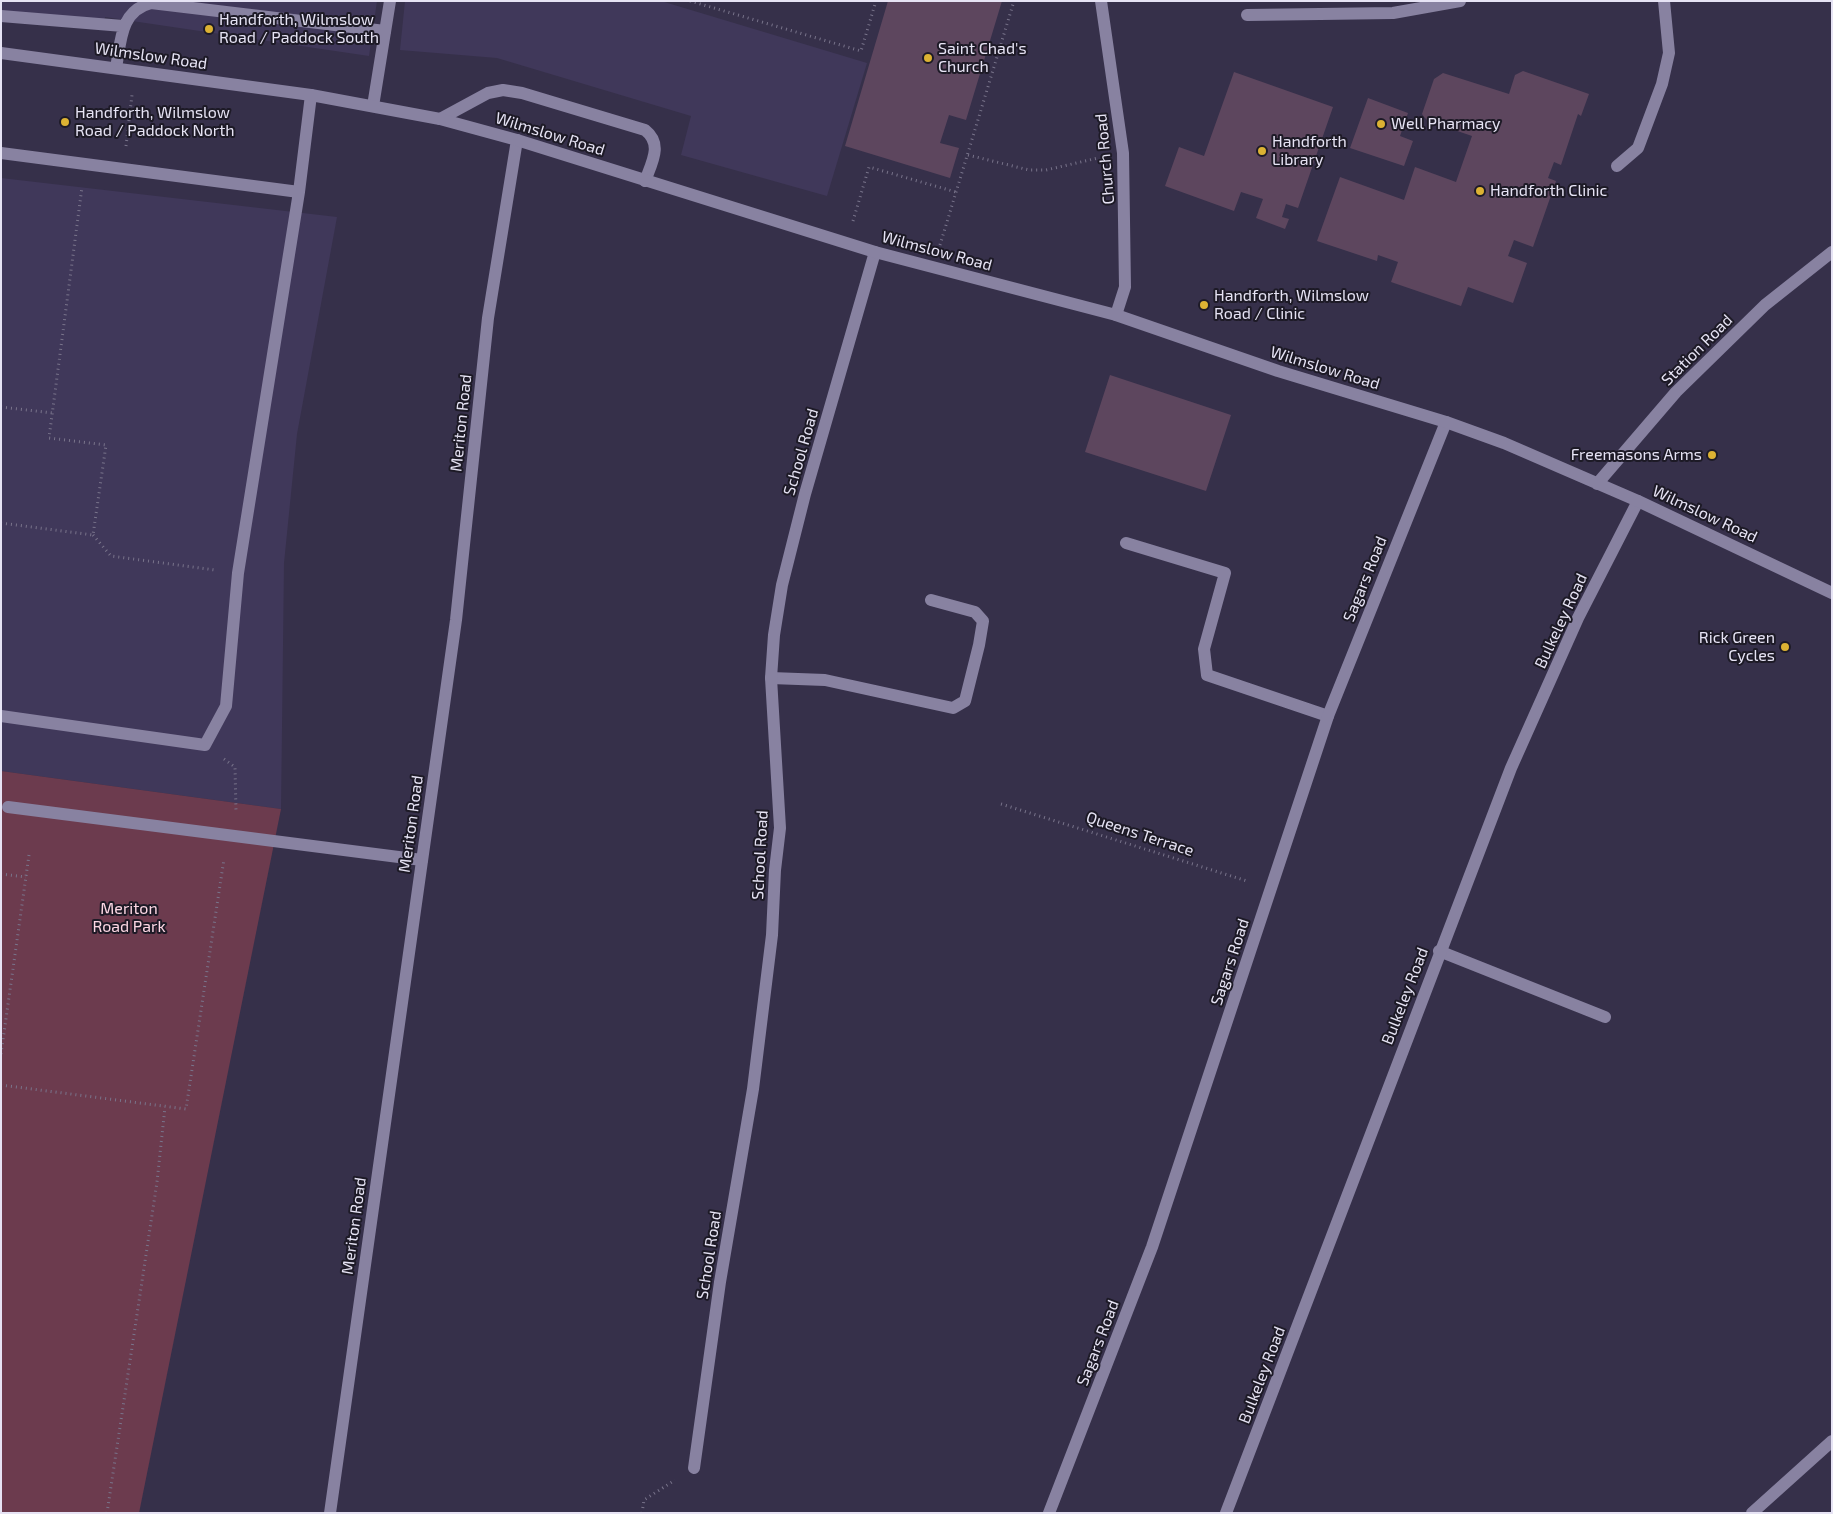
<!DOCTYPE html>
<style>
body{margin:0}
#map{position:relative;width:1833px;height:1514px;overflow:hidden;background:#36304a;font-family:"Exo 2",sans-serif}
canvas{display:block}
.frame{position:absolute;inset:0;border:2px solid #e6e3f4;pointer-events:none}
</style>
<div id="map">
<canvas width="1833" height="1514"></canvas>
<div class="frame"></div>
</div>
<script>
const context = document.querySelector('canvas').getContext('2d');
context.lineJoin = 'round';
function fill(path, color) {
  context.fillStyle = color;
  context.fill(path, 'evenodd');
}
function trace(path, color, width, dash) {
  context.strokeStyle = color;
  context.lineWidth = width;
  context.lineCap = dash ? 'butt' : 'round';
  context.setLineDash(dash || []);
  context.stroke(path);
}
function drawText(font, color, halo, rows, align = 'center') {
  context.font = font + ' "Exo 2",sans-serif';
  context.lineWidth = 4;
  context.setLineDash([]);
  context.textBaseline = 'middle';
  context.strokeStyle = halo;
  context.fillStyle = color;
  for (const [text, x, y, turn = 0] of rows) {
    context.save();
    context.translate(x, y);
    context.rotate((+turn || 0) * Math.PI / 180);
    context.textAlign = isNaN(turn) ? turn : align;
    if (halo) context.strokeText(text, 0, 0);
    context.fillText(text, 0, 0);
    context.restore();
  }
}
const built = new Path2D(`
 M 1,1 L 377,1 L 369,56 L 105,17 L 104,27 L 1,13 Z
 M 405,1 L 661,1 L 867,63 L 827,196 L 681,155 L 691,116 L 497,58 L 400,50 Z
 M 1,178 L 337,217 L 297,434 L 284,563 L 281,809 L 1,771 Z`);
const green = new Path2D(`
 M 1,771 L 281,809 L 139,1513 L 1,1513 Z`);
const building = new Path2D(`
 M 888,1 L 1002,1 L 966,120 L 949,115 L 940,143 L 959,148 L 950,178 L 845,146 Z
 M 1523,71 L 1589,94 L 1581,116 L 1578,114 L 1561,165 L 1554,162 L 1548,178 L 1556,181 L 1533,247 L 1514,240 L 1508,256 L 1527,263 L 1513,303 L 1468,287 L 1461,306 L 1391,282 L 1398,262 L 1378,255 L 1377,261 L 1317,241 L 1340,177 L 1404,200 L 1415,167 L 1456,182 L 1472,136 L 1428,121 L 1424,117 L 1422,114 L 1434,79 L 1443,73 L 1509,94 L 1515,75 Z
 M 1234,72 L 1333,107 L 1298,208 L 1286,204 L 1282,217 L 1289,219 L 1285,229 L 1256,218 L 1263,199 L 1241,192 L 1234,211 L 1165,186 L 1179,147 L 1204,156 Z
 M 1368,98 L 1408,113 L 1400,136 L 1413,141 L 1404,166 L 1350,148 Z
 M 1110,375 L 1231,415 L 1206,491 L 1085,452 Z`);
const path = new Path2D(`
 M 690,1 L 861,51 L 876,1
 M 126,146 L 132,95
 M 968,155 L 1029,170 L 1046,170 L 1098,158
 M 853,221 L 869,167 L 956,192
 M 940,245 L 1014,1
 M 1,407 L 53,413
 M 1,523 L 93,535 L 106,445 L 49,438 L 82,187
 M 93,535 L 111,556 L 215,570
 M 224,759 L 235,767 L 236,812
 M 1001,804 L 1247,881
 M 1,874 L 26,877
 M 1,1054 L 29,855
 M 1,1085 L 186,1109 L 224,859
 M 107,1513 L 157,1182 L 165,1107
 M 642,1513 L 644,1500 L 675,1480`);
const lane = new Path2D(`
 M 1247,15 L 1393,13 L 1460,1
 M 1,16 L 123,26
 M 116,68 C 121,41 120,11 151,3 L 385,31
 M 440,119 L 488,93 L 503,90 L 522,93 L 645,130 C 663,144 652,162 645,181
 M 1,153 L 299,192
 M 1617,166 L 1638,148 L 1662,84 L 1669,53 L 1664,1
 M 1126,543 L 1225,573 L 1204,649 L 1207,675 L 1328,716
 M 771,678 L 825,680 L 953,708 L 965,701 L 979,645 L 983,621 L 975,612 L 931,600
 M 1,716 L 205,745 L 226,706 L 238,573 L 299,192 L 311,95
 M 8,807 L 422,860
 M 1439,951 L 1605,1017`);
const street = new Path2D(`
 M 1101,1 L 1123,153 L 1125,287 L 1116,315
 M 373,106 L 390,1
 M 694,1468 L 720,1282 L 753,1089 L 772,935 L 775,870 L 780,828 L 771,678 L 774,635 L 782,585 L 805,494 L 875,252
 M 330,1513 L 456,620 L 488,318 L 517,140
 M 1049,1513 L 1152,1247 L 1328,716 L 1446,422
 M 1226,1513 L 1511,768 L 1578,618 L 1638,501
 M 1752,1513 L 1832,1441`);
const secondary = new Path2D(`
 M 1,53 L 311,95 L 440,119 L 517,140 L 875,252 L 1116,315 L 1278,371 L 1446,422 L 1504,443 L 1638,501 L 1832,593
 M 1597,484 L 1676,392 L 1765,305 L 1832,252`);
const markers = [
 [209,29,5,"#dcb233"],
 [928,58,5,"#dcb233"],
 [65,122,5,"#dcb233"],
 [1381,124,5,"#dcb233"],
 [1262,151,5,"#dcb233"],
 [1480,191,5,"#dcb233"],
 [1204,305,5,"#dcb233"],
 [1712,455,5,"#dcb233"],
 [1785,647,5,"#dcb233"]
];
const poiNames = [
 ["Handforth, Wilmslow",219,20],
 ["Road / Paddock South",219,38],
 ["Saint Chad's",938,49],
 ["Church",938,67],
 ["Handforth, Wilmslow",75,113],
 ["Road / Paddock North",75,131],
 ["Well Pharmacy",1391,124],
 ["Handforth",1272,142],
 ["Library",1272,160],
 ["Handforth Clinic",1490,191],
 ["Handforth, Wilmslow",1214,296],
 ["Road / Clinic",1214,314],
 ["Freemasons Arms",1702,455,"right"],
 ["Rick Green",1775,638,"right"],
 ["Cycles",1775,656,"right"]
];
const streetNames = [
 ["Wilmslow Road",151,56,8],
 ["Wilmslow Road",550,134,17],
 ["Church Road",1105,159,-95],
 ["Wilmslow Road",937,251,15],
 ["Station Road",1697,350,-45],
 ["Wilmslow Road",1325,368,17],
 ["Meriton Road",461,423,-84],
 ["School Road",801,452,-74],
 ["Wilmslow Road",1705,514,25],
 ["Sagars Road",1365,579,-68],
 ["Bulkeley Road",1561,621,-65],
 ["Meriton Road",411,824,-82],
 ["Queens Terrace",1140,834,18],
 ["School Road",760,855,-87],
 ["Sagars Road",1230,962,-72],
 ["Bulkeley Road",1405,996,-69],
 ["Meriton Road",354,1226,-82],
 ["School Road",709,1255,-81],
 ["Sagars Road",1098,1343,-69],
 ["Bulkeley Road",1262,1375,-69]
];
const parkNames = [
 ["Meriton",129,909],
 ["Road Park",129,927]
];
fill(built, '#40385a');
fill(green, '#6c3b4e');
fill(building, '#5d465e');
trace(path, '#79748b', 3, [1, 4]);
trace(lane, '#8882a1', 12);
trace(street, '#8882a1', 12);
trace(secondary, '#8882a1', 12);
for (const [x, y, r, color] of markers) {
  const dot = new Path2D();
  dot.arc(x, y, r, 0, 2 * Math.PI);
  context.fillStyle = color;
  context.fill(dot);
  trace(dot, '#1d1a26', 2);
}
drawText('16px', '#e6e3f4', '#1d1a26', poiNames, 'left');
drawText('16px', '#e6e3f4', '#1d1a26', streetNames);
drawText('16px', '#fdd7e4', '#1d1a26', parkNames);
</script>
